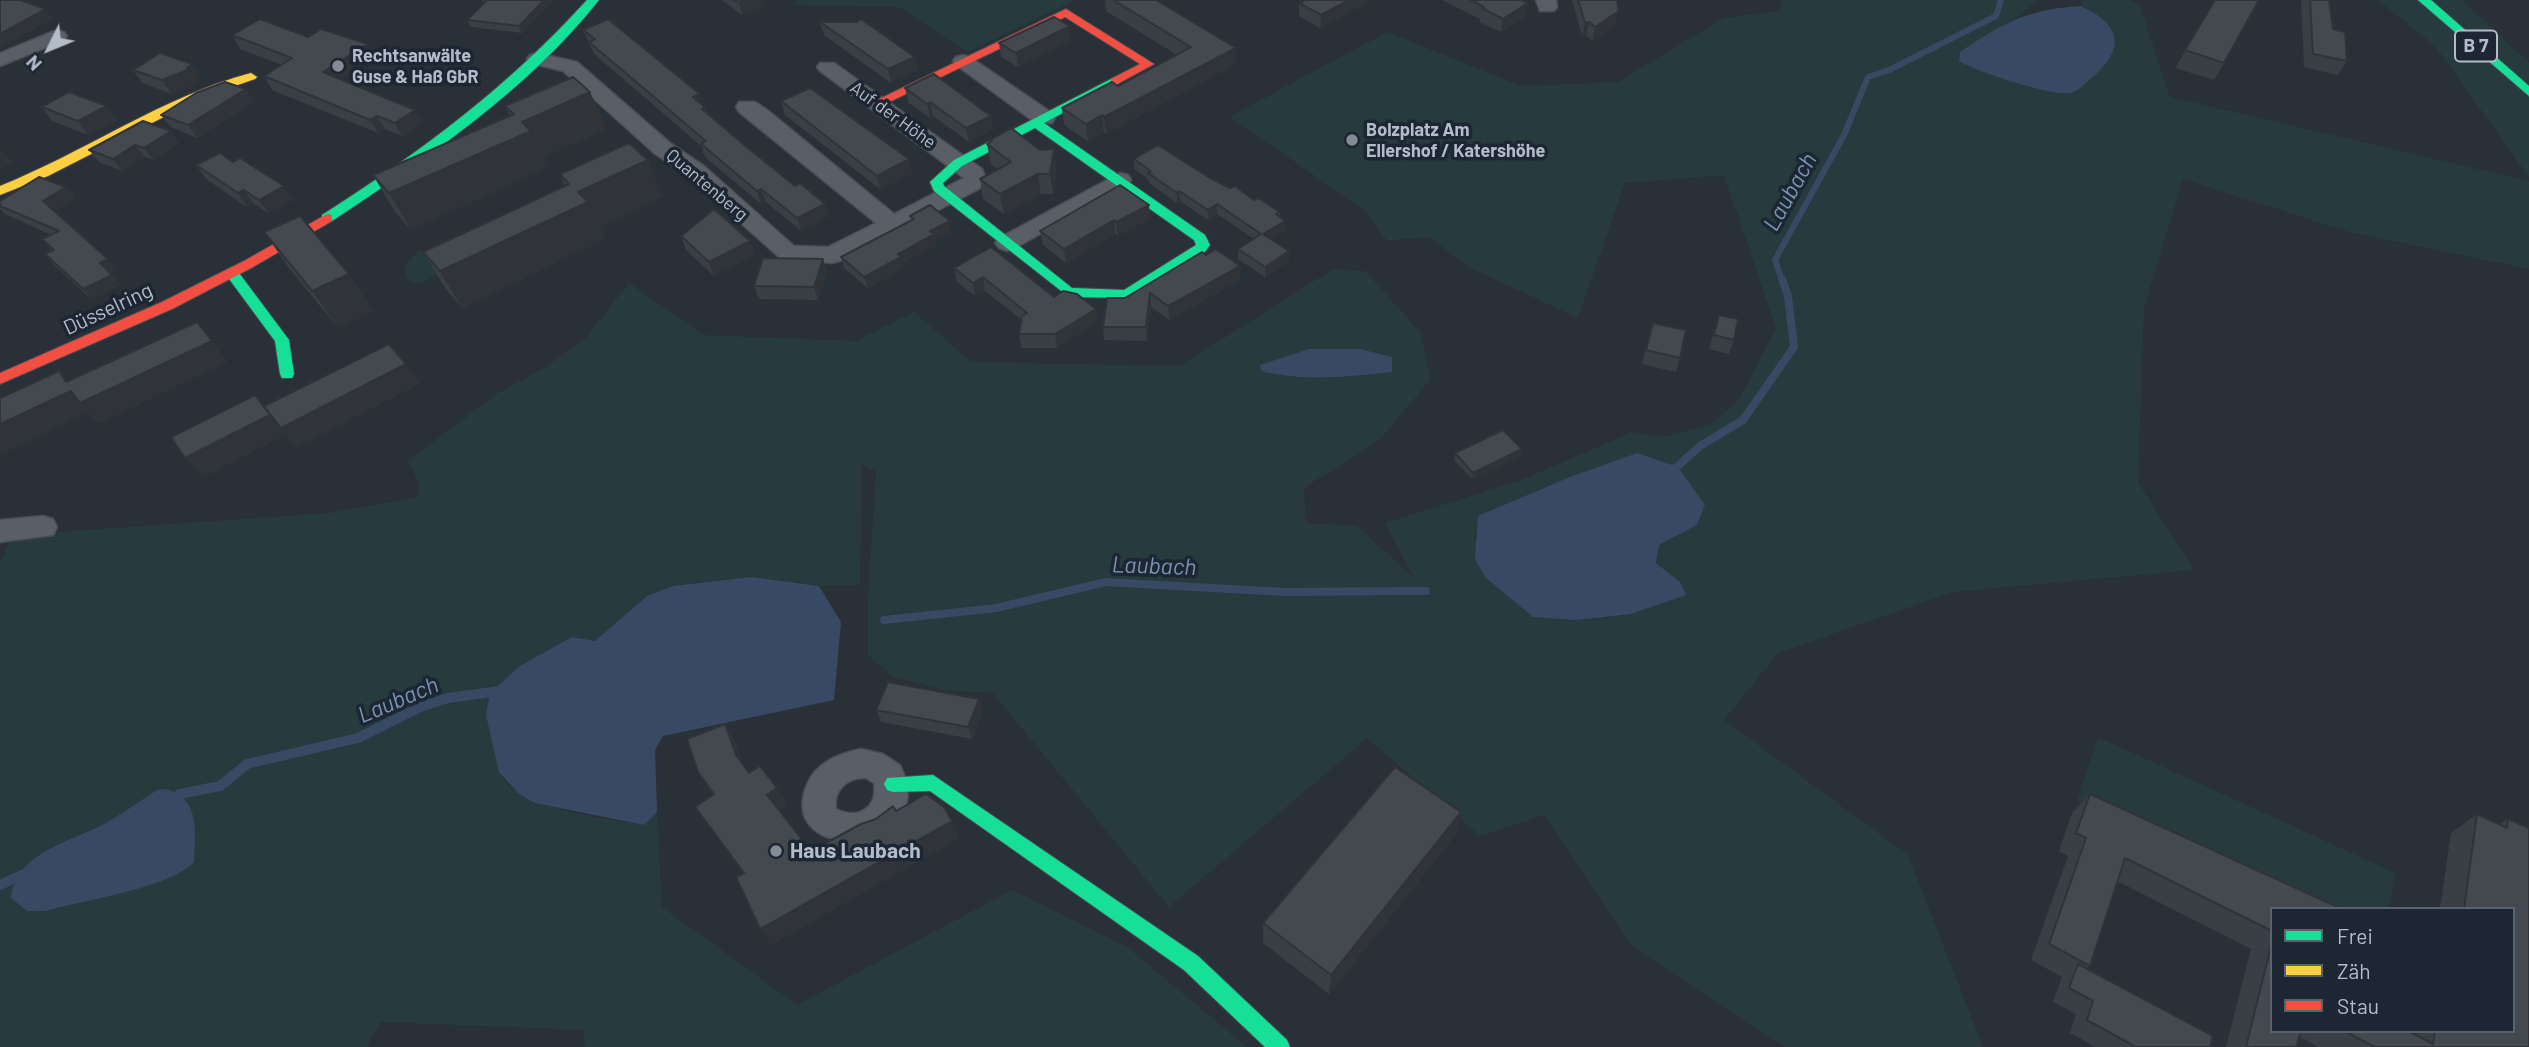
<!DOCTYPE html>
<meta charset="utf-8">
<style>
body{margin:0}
#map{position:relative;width:2529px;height:1047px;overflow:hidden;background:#2a3038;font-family:Barlow,sans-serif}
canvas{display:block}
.legend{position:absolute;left:2270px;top:907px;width:245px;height:126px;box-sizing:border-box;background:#1d2633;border:2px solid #59626f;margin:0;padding:9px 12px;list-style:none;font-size:21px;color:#b4bcc9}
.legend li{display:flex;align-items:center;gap:14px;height:35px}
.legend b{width:35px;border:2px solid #59626f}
.north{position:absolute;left:14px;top:14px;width:70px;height:70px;-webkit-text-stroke:5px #1d2633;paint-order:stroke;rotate:227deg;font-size:19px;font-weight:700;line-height:28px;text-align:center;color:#b4bcc9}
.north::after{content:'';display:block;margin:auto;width:24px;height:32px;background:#b4bcc9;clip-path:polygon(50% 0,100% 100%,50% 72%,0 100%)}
</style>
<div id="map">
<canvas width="2529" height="1047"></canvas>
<ul class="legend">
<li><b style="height:9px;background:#16e098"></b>Frei</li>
<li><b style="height:9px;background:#ffcf43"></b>Zäh</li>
<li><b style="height:9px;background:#f24e42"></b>Stau</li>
</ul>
<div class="north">N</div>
</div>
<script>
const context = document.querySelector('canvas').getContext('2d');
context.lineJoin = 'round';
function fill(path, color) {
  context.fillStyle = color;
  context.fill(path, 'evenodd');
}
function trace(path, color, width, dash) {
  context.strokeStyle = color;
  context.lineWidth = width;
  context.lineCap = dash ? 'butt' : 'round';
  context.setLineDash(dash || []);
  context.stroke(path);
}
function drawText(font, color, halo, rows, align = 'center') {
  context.font = font + ' Barlow,sans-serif';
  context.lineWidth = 7;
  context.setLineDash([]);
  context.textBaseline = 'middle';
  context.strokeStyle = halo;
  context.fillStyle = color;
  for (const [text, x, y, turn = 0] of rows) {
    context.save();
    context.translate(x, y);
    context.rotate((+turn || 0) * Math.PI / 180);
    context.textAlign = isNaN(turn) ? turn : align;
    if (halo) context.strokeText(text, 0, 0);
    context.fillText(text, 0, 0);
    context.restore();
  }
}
const green = new Path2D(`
 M 798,0 L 1076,0 L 968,52 L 899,7 L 795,5 Z
 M 1783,0 L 2037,0 L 2022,14 L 1960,52 L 1959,60 L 1968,67 L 2063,94 L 2075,92 L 2099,72 L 2094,12 L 2081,6 L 2084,0 L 2129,0 L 2140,5 L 2170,97 L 2529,181 L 2529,269 L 2353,233 L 2183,179 L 2144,308 L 2138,482 L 2194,570 L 1953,592 L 1778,653 L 1724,720 L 1908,855 L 1983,1047 L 1786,1047 L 1633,947 L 1544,815 L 1480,836 L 1367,738 L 1169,907 L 993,693 L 942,690 L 892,676 L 868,655 L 868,598 L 876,471 L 862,465 L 860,585 L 819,586 L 752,577 L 647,596 L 595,641 L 496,748 C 497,755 497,763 499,770 C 513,811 606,817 643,825 L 657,812 L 662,907 L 797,1005 L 1012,890 L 1128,948 L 1247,1047 L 585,1047 L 583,1030 L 380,1022 L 367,1047 L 0,1047 L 0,563 L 13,535 L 329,513 L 418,497 L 419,483 L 408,461 L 498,393 L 544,368 L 584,340 L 629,283 L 703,335 L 856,341 L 914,312 L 971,362 L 1180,366 L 1333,269 L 1365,271 L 1420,332 L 1431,379 L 1381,438 L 1304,488 L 1306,523 L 1357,526 L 1414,578 L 1385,523 L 1519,481 L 1632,432 L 1663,437 L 1712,424 L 1740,398 L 1776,328 L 1724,175 L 1625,183 L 1578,318 L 1471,268 L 1429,237 L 1387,241 L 1365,210 L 1229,117 L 1387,32 L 1521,86 L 1618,82 L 1724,18 L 1780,11 ZM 1705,505 L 1697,525 L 1659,545 L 1656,563 L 1680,582 L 1474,538 L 1478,526 Z
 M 2378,0 L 2462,0 L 2529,63 L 2529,177 L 2436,47 Z
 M 418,250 L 436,252 L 438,273 L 423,282 L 413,283 L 406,277 L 406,266 Z
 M 2098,737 L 2395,873 L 2389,909 L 2301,909 L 2077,802 Z`);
const water = new Path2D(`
 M 2081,6 C 2120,24 2127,47 2093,77 C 2086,82 2079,91 2071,93 C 2054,97 1974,71 1959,61 L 1960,52 C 2003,23 2027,9 2081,6 Z
 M 1309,349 L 1360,349 L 1392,357 L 1392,372 C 1348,377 1305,382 1261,371 L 1260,365 Z
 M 1637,453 L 1678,467 L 1705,505 L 1697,525 L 1659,545 L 1656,563 L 1680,582 L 1686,595 L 1631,614 L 1575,620 L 1533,617 L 1486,578 L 1475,559 L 1478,516 L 1570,477 Z
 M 752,577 L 819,586 L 841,622 L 834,700 L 663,736 L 655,750 L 657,812 L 644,825 L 535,803 L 518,793 L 499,772 L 486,715 L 490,693 L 520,666 L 572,637 L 595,641 L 647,596 L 673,586 Z
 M 167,789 C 201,801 195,831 194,862 C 170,888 83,900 46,911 L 27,911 L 11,898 C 16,852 71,842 106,823 C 123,813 140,801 157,790 Z`);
const streamFar2 = new Path2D(`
 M 1782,281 L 1775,260 L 1844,135 L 1868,77 L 1889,70 L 1996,16 L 2001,0`);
const streamFar1 = new Path2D(`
 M 1670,473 L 1700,446 L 1743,420 L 1794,347 L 1788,296 L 1782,279
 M 884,620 L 996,608 L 1106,582 L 1284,592 L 1426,591`);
const stream = new Path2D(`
 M 173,799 L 180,794 L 220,786 L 247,764 L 358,738 L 420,707 L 448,698 L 500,691
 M 0,885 L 26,873`);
const street = new Path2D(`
 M 1536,0 L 1556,0 L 1557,7 L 1554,11 L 1540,11 Z
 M 57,30 L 64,32 L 67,36 L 64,40 L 0,66 L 0,53 Z
 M 537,53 L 577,62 L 670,143 L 704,166 L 794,246 L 828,247 L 876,223 L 739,112 L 736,107 L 739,102 L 755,102 L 766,109 L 894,214 L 964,178 L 820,71 L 817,67 L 820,63 L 834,63 L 982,169 L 986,178 L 979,189 L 840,261 L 832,263 L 780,258 L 688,176 L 654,153 L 563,71 L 530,63 L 527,59 L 530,55 Z
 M 963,55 L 970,57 L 1052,113 L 1055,118 L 1052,123 L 1036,123 L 956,65 L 953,61 L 956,57 Z
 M 1120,173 L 1128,175 L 1131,180 L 1128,185 L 1015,248 L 1007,251 L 999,248 L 995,243 L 999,238 Z
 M 43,516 L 53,519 L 57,527 L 53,535 L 0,542 L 0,520 Z
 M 861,749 L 883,754 L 900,765 C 944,858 777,866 806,787 C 815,763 837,754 861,749 ZM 866,778 L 874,783 C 878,808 858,820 836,809 C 833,790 848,777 866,778 Z`);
const fast = new Path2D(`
 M 587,0 L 599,0 C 527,91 427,158 332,221 L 322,221 L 322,215 C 421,152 508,87 587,0 Z
 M 2418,0 L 2431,0 L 2529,86 L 2529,96 Z
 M 1115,77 L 1121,81 L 1119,83 L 1044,123 L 1205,235 L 1210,245 L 1204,253 L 1131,298 L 1069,297 L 934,191 L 930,182 L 954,160 ZM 1035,128 L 1194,240 L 1196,245 L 1124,290 L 1072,288 L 944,186 L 943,183 L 962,166 Z
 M 231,268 L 236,269 L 289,340 L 294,374 L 292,378 L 282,378 L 280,374 L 275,341 L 224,272 Z
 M 933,775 L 1198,956 L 1287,1040 L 1290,1047 L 1265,1047 L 1184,970 L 930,791 L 893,792 L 887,790 L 884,784 L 887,778 Z`);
const slow = new Path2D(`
 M 251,73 L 257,77 L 255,79 L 203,97 L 48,176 L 0,195 L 0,186 C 85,152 162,97 251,73 Z`);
const jam = new Path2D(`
 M 1066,9 L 1154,64 L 1119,83 L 1111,83 L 1111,79 L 1140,64 L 1065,17 L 881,106 L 877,107 L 871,103 Z
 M 327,214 L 332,215 L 332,221 L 253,267 L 172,309 L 0,384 L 0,373 L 162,302 L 244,261 Z`);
const wall = new Path2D(`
 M 482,0 L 553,0 L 522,33 L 471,27 L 467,20 L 484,4 Z
 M 722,0 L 762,0 L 764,6 L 742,15 Z
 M 1105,0 L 1156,0 L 1236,64 L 1106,134 L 1104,132 L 1088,141 L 1064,125 L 1062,108 L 1118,86 L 1177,55 L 1106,11 Z
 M 1372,0 L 1320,28 L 1299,16 L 1299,3 Z
 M 1442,0 L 1521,0 L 1528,3 L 1525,17 L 1501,32 L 1480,22 L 1480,19 Z
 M 1572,0 L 1617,0 L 1616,24 L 1592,41 L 1586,35 L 1582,36 Z
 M 2215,0 L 2224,63 L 2214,80 L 2175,68 Z
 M 2301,0 L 2329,0 L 2333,29 L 2347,61 L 2338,75 L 2304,67 Z
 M 820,22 L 857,22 L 918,70 L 891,83 L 824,35 Z
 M 583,30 L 704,106 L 707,113 L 829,216 L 801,231 L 766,202 L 761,204 L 705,157 L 701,146 L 594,54 Z
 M 232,35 L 308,37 L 368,44 L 375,57 L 340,79 L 423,123 L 402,136 L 385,129 L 378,133 L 272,90 L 264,76 L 282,65 L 240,49 Z
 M 1071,40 L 1018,67 L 1001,57 L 999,43 Z
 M 133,70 L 201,78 L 198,80 L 199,82 L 172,94 L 142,83 Z
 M 905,88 L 991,116 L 993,129 L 969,142 L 933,116 L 930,118 L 908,102 Z
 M 590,92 L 606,129 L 544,157 L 549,167 L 411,230 L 395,212 L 373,175 L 510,116 L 505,106 Z
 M 781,101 L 909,159 L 912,173 L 880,189 L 785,115 Z
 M 255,102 L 197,138 L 171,127 L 161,115 Z
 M 42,107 L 118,120 L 88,135 L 52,121 Z
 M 143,121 L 179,143 L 153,160 L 145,157 L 122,171 L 99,162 L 89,150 Z
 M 990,140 L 1057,169 L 1053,194 L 1041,194 L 1004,214 L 983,199 L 980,179 L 998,169 L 991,164 L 987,144 L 990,142 Z
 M 1134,159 L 1210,178 L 1280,212 L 1280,217 L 1285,231 L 1271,239 L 1289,251 L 1289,261 L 1265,277 L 1238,259 L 1238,249 L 1254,239 L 1217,214 L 1208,220 L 1180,201 L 1177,203 L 1149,183 L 1148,179 L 1134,169 Z
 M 233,162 L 284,186 L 293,200 L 268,213 L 254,204 L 247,207 L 206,179 L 196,165 Z
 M 560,174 L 663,196 L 600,227 L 605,239 L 462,308 L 445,288 L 423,252 L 565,186 Z
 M 1120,185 L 1150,219 L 1118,236 L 1115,234 L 1066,263 L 1043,245 L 1040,231 Z
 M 66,187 L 75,198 L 54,211 L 117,269 L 110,273 L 121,285 L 92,300 L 54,265 L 45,254 L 52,251 L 42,239 L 51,235 L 5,214 L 0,209 L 0,201 Z
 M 910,216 L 952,232 L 935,241 L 936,245 L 903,263 L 904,268 L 868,288 L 844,268 L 841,257 L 911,220 Z
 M 264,232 L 349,274 L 373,311 L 338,328 L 289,268 Z
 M 681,236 L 755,255 L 714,276 L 686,250 Z
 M 1202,252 L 1240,280 L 1169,320 L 1151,307 L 1147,341 L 1104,340 L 1103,327 L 1125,298 Z
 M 823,259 L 827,273 L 818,300 L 759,299 L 754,286 Z
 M 954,268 L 1096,309 L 1097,322 L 1057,348 L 1021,348 L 1019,334 L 1022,320 L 985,291 L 975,296 L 957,282 Z
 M 1719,315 L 1734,340 L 1729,354 L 1709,349 Z
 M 1653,323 L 1680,358 L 1676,372 L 1642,364 Z
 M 1522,449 L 1520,456 L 1472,479 L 1454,460 L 1455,453 Z
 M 979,699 L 983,712 L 972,739 L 881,722 L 876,710 Z
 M 725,724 L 735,742 L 743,764 L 749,773 L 777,788 L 787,805 L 779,810 L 811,851 L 876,819 L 896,811 L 952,821 L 959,838 L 771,945 L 743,873 L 695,807 L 713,795 L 698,772 Z
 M 2090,794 L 2272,909 L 2272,1031 L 2408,1031 L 2415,1035 L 2421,1031 L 2513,1031 L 2513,909 L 2440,909 L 2451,833 L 2477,814 L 2500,824 L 2508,819 L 2529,1047 L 2319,1047 L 2299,1037 L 2296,1047 L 2226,1047 L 2251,949 L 2117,881 L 2090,966 L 2086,968 L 2210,1047 L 2096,1047 L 2070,1033 L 2076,1014 L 2053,1002 L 2062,977 L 2031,960 L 2068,856 L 2059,851 L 2072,813 Z
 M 1461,812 L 1456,834 L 1329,994 L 1263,943 L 1263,923 Z`);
const shadedWall = new Path2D(`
 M 544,0 L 553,0 L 522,33 L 519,26 Z
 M 746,0 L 762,0 L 764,6 L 742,15 L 739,3 Z
 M 1349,0 L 1372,0 L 1320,28 L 1321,15 Z
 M 1528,3 L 1525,17 L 1501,32 L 1503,19 Z
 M 46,9 L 54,19 L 0,48 L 0,34 Z
 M 1619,11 L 1616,24 L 1592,41 L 1595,27 Z
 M 1589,22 L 1586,35 L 1582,36 L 1585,23 Z
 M 1070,26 L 1071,40 L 1018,67 L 1016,53 Z
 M 368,44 L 375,57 L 330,85 L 323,72 Z
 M 1236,48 L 1236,64 L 1106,134 L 1104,117 Z
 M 915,57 L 918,70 L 891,83 L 888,69 Z
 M 192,64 L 201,78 L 198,80 L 199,82 L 172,94 L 162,80 Z
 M 246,89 L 255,102 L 197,138 L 188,125 Z
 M 590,92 L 606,129 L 544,157 L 549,167 L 411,230 L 389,193 L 522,122 Z
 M 700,94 L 704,107 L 693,97 Z
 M 930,102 L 933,116 L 930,118 L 927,104 Z
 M 107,106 L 118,120 L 88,135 L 78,121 Z
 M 415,110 L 423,123 L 402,136 L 395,123 Z
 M 1102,115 L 1104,132 L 1088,141 L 1086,124 Z
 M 377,116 L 385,129 L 378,133 L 370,120 Z
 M 991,116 L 993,129 L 969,142 L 966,128 Z
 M 171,131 L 179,143 L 153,160 L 144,148 Z
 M 135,145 L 145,157 L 122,171 L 113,159 Z
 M 2,149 L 13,162 L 0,170 L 0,150 Z
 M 1054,149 L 1057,169 L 1053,194 L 1050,174 Z
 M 909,159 L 912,173 L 880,189 L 877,176 Z
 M 648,160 L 663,196 L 600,227 L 605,239 L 462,308 L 440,271 L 578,192 Z
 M 1038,174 L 1041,194 L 1004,214 L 1000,194 Z
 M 284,186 L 293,200 L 268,213 L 259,200 Z
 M 66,187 L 75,198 L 52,212 L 43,201 Z
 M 761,189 L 766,202 L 761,204 L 757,191 Z
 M 244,190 L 254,204 L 247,207 L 238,193 Z
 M 1179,191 L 1180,201 L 1177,203 L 1177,193 Z
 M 825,204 L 829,216 L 801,231 L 797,218 Z
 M 1217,204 L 1217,214 L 1208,220 L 1208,210 Z
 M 1149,205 L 1150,219 L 1118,236 L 1116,222 Z
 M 1114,220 L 1115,234 L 1066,263 L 1064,249 Z
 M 950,221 L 952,232 L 935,241 L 936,245 L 903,263 L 904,268 L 868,288 L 864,277 L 930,231 Z
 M 1285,221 L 1285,231 L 1263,244 L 1263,234 Z
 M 750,241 L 755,255 L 714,276 L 709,262 Z
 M 1289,251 L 1289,261 L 1265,277 L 1265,267 Z
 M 108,259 L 117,269 L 108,273 L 100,263 Z
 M 823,259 L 827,273 L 818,300 L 814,287 Z
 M 1240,266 L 1240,280 L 1169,320 L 1168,306 Z
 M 349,274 L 373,311 L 338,328 L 312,291 Z
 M 112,275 L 121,285 L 92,300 L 83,289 Z
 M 983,277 L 985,291 L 975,296 L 973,283 Z
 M 1150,293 L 1151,307 L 1147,341 L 1146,327 Z
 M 1096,309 L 1097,322 L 1057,348 L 1055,334 Z
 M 197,322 L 228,362 L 99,424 L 88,413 L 0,455 L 0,424 L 66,382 L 59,371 L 78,392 Z
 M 406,364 L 420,384 L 296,448 L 283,432 L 286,435 L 203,478 L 185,458 L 255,395 L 271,415 Z
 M 1522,449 L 1520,456 L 1472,479 L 1473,473 Z
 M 979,699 L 983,712 L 972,739 L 968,727 Z
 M 725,724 L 735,742 L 746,772 L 736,755 Z
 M 777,788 L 787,805 L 776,812 L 767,795 Z
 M 1461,812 L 1456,834 L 1329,994 L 1331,975 Z
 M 952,821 L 959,838 L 771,945 L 760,929 Z`);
const building = new Path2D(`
 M 0,0 L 20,0 L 46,9 L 0,34 Z
 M 487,0 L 544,0 L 519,26 L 467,20 Z
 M 734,0 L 746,0 L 739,3 Z
 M 1113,0 L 1156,0 L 1236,48 L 1104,117 L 1102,115 L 1086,124 L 1062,108 L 1112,82 L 1118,86 L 1191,47 Z
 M 1305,0 L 1349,0 L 1321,15 L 1299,3 Z
 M 1471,0 L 1521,0 L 1528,3 L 1503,19 L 1482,8 L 1484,7 Z
 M 1578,0 L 1617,0 L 1619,11 L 1595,27 L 1589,22 L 1585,23 Z
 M 2215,0 L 2259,0 L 2224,63 L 2185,50 Z
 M 2310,0 L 2329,0 L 2333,29 L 2345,32 L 2347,61 L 2313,54 Z
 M 1054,17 L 1070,26 L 1016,53 L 999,43 Z
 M 260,19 L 308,37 L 321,29 L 368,44 L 323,72 L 415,110 L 395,123 L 377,116 L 370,120 L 264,76 L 292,58 L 232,35 Z
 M 608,19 L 700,94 L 693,97 L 705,107 L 702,109 L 748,148 L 795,186 L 800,183 L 825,204 L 797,218 L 761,189 L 757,191 L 701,144 L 706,141 L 589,42 L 595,39 L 583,30 Z
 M 861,19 L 915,57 L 888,69 L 820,22 L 857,22 Z
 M 160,53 L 192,64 L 187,68 L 190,69 L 162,80 L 133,70 Z
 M 934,74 L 991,116 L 966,128 L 930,102 L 927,104 L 905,88 Z
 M 573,77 L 590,92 L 522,122 L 531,131 L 389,193 L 373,175 L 514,114 L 505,106 Z
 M 225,82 L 246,89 L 188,125 L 161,115 L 196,93 Z
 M 810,88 L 909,159 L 877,176 L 781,101 Z
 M 69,92 L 107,106 L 78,121 L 42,107 Z
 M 143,121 L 171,131 L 144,148 L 135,145 L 113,159 L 89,150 Z
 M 1011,128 L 1040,150 L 1054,149 L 1050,174 L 1038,174 L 1000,194 L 980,179 L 1011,162 L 987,144 L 992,141 L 990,140 Z
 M 629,143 L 648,160 L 578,192 L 588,202 L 440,271 L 423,252 L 569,184 L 560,174 Z
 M 1158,145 L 1210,178 L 1230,188 L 1235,186 L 1254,200 L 1258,198 L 1280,212 L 1276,214 L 1285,221 L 1263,234 L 1289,251 L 1265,267 L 1238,249 L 1261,234 L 1217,204 L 1208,210 L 1179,191 L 1177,193 L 1148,173 L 1151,172 L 1148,169 L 1134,159 Z
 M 220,153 L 233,162 L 240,158 L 284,186 L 259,200 L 244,190 L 238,193 L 196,165 Z
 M 39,177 L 66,187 L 43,201 L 108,259 L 100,263 L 112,275 L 83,289 L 45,254 L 54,250 L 42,239 L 59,231 L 0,206 L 0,201 Z
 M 1120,185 L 1149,205 L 1116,222 L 1114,220 L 1064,249 L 1040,231 Z
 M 930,205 L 950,221 L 930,231 L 934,234 L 898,254 L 901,257 L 864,277 L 841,257 L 914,219 L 910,216 Z
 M 714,209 L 750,241 L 709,262 L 681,236 Z
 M 300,216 L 349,274 L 312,291 L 264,232 Z
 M 991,247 L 1054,297 L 1063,291 L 1077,294 L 1096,309 L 1055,334 L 1019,334 L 1022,316 L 1027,313 L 983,277 L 973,283 L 954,268 Z
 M 1216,249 L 1240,266 L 1168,306 L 1150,293 L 1146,327 L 1103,327 L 1107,298 L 1125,298 L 1202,252 L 1206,255 Z
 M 763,258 L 823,259 L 814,287 L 754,286 Z
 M 1719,315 L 1738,319 L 1734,340 L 1714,335 Z
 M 197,322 L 212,341 L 80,403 L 71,391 L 0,424 L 0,398 L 59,371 L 66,382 Z
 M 1653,323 L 1686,330 L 1680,358 L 1646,350 Z
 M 389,344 L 406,364 L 281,428 L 264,406 Z
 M 255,395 L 270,415 L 185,458 L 171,437 Z
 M 1503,430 L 1522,449 L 1473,473 L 1455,453 Z
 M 888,682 L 979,699 L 968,727 L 876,710 Z
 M 725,724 L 736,755 L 749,773 L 760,766 L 777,788 L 767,795 L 811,851 L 861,824 L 876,819 L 893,806 L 896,811 L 926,794 L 944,807 L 952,821 L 760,929 L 736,877 L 744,873 L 695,807 L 714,794 L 698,772 L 687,739 Z
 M 1395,767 L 1461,812 L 1331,975 L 1263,923 Z
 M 2090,794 L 2342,909 L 2272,909 L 2272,931 L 2125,858 L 2090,966 L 2049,944 L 2086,838 L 2076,833 Z
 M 2477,814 L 2507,828 L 2508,819 L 2529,828 L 2529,1047 L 2375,1047 L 2344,1031 L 2408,1031 L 2433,1044 L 2435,1031 L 2513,1031 L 2513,909 L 2464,909 Z
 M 2272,942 L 2272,1031 L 2301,1031 L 2296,1047 L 2246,1047 Z
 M 2078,964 L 2213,1036 L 2210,1047 L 2136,1047 L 2087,1020 L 2093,1001 L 2069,988 Z`);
const markers = [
 [338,66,7,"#848b96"],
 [1352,140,7,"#848b96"],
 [776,851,7,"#848b96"]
];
const farPoinames = [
 ["Rechtsanwälte",352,56],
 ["Guse & Haß GbR",352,77],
 ["Bolzplatz Am",1366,130],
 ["Ellershof / Katershöhe",1366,151]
];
const farStreetnames = [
 ["Auf der Höhe",893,115,36],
 ["Quantenberg",707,185,40]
];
const shields = [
 [2476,46,42]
];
const shieldNames = [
 ["B 7",2476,46]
];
const streetNames = [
 ["Düsselring",108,309,-25]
];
const poiNames = [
 ["Haus Laubach",790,851]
];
const waterNames = [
 ["Laubach",1790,192,-61],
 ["Laubach",1154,566,2],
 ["Laubach",398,700,-23]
];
fill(green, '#273a3e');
fill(water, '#384963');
trace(streamFar2, '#384963', 6);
trace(streamFar1, '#384963', 8);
trace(stream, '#384963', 10);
trace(street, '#484c53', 3);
trace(fast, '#484c53', 2);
trace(slow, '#484c53', 2);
trace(jam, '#484c53', 2);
fill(street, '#5a5e66');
fill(fast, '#16e098');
fill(slow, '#ffcf43');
fill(jam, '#f24e42');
fill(wall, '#3a3f45');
fill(shadedWall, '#303338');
fill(building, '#444950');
trace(building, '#303338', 2);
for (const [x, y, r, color] of markers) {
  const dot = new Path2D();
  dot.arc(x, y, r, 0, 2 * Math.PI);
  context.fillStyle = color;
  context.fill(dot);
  trace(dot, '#1d2633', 2.5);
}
drawText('bold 18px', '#b4bcc9', '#1d2633', farPoinames, 'left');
drawText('18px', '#b4bcc9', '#1d2633', farStreetnames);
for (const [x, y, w] of shields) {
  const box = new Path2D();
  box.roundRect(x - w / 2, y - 15.5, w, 31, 5);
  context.fillStyle = '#1d2633';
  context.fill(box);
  trace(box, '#b4bcc9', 2);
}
drawText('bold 19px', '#b4bcc9', null, shieldNames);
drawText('21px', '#b4bcc9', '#1d2633', streetNames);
drawText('bold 21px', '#b4bcc9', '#1d2633', poiNames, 'left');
drawText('italic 23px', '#7c92b1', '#1d2633', waterNames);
</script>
